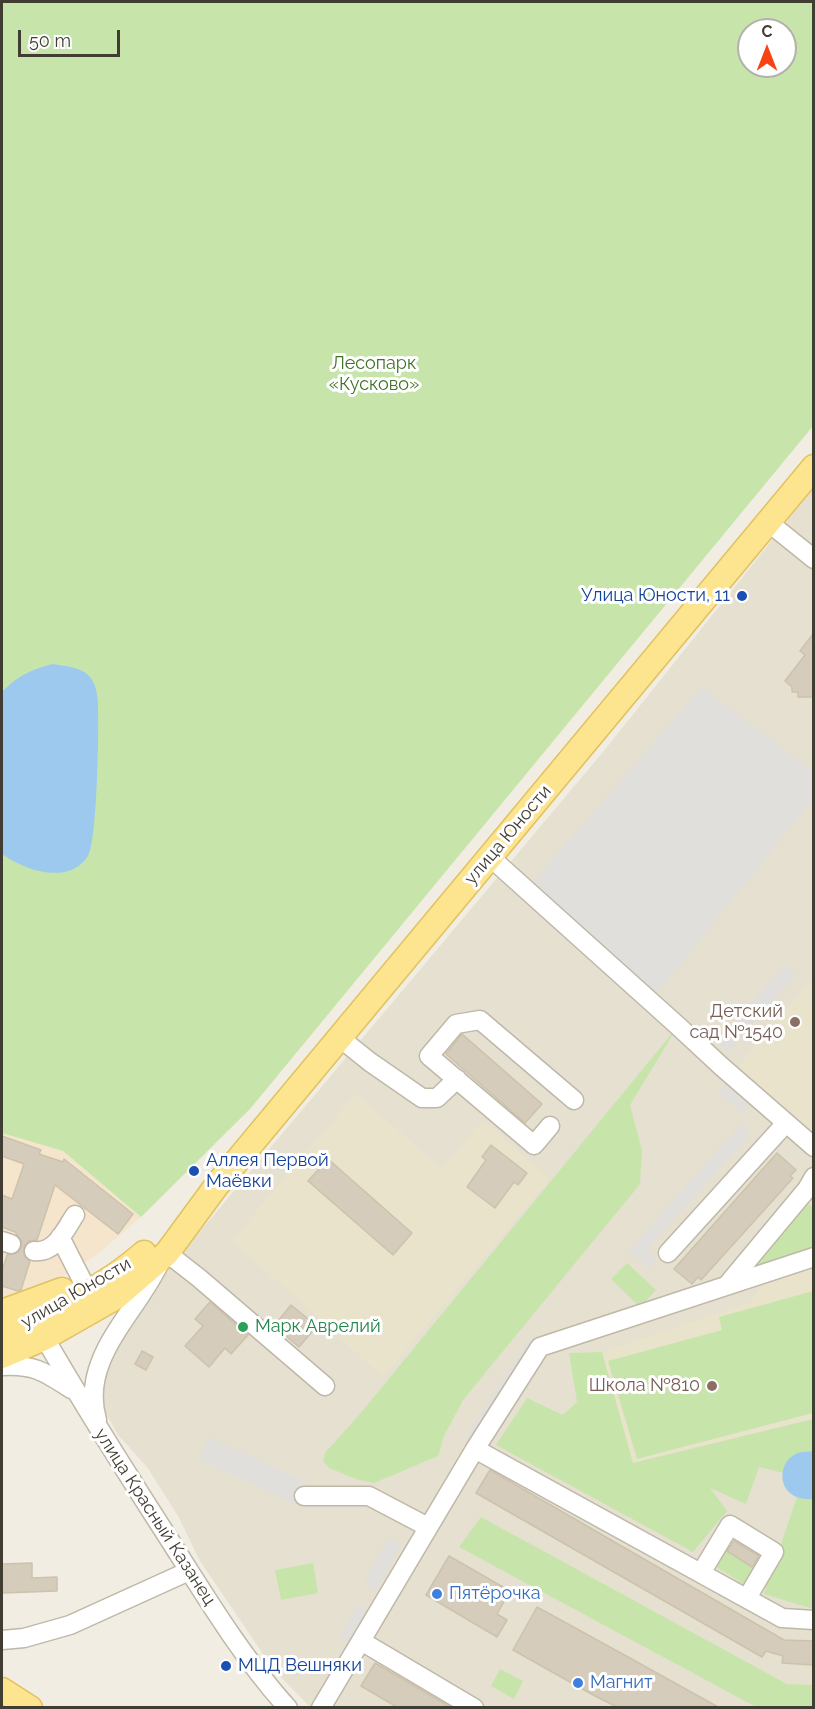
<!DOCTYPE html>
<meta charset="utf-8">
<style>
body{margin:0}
#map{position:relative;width:815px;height:1709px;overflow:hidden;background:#f1ede2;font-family:Raleway,sans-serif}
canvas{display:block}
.frame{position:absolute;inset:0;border:3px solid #423d33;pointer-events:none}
.north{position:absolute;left:737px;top:18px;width:60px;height:60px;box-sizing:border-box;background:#fff;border:2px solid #b3b1ad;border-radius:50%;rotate:0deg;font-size:16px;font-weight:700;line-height:24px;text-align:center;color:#423d33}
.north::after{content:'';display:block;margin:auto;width:21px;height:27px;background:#f74313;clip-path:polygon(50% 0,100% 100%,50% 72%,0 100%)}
.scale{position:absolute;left:18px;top:30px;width:102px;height:27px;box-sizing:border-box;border:3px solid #423d33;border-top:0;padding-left:8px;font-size:18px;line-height:21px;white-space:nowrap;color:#423d33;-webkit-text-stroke:4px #fff;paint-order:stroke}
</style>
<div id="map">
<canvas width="815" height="1709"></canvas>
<div class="frame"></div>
<div class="north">С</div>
<div class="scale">50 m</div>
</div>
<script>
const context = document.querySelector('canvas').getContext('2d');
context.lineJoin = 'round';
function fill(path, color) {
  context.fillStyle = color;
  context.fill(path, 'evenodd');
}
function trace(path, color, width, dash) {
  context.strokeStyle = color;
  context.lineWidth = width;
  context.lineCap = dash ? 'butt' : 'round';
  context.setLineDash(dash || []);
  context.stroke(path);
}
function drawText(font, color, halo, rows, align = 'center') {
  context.font = font + ' Raleway,sans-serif';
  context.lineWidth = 6;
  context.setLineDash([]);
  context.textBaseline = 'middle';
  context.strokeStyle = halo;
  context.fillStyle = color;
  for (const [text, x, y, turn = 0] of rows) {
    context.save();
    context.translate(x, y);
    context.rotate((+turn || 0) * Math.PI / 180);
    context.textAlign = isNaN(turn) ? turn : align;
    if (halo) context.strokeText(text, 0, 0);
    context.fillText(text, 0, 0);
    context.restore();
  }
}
const residential = new Path2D(`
 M 813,489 L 813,1707 L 310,1707 L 274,1670 L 200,1561 L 178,1516 L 147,1467 L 118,1435 L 103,1408 L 100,1382 L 104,1368 L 160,1279 L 603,752 Z`);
const commercial = new Path2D(`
 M 2,1133 L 63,1151 L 141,1217 L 99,1253 L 69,1273 L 2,1298 Z`);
const education = new Path2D(`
 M 813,978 L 813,1131 L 738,1067 Z
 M 356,1093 L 442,1169 L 483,1120 L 550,1179 L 383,1377 L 232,1240 Z
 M 813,1263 L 813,1419 L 633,1463 L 602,1352 L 750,1303 L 765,1279 Z`);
const green = new Path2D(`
 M 2,2 L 813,2 L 813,426 L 250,1109 L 141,1217 L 63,1151 L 2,1133 ZM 749,30 L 785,30 L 785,66 L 749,66 Z
 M 678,1026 L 630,1105 L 642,1151 L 640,1184 L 463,1400 L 444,1436 L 438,1456 L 374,1483 L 356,1479 L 329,1468 L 323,1461 L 325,1453 L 360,1414 Z
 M 808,1203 L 813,1208 L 813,1251 L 744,1274 Z
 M 627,1263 L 656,1290 L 640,1307 L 611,1279 Z
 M 813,1291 L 813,1413 L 637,1459 L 608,1361 L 722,1330 L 719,1317 Z
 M 602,1352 L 633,1463 L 813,1419 L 813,1451 C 800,1452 786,1458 783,1473 L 759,1467 L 746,1504 L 710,1488 L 727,1511 L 693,1552 L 496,1445 L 527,1398 L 563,1415 L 577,1402 L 569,1353 Z
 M 797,1497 L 813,1499 L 813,1609 L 764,1594 Z
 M 481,1517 L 787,1684 L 813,1685 L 813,1707 L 756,1707 L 459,1547 Z
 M 724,1549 L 756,1569 L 745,1585 L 713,1565 Z
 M 313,1563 L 318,1593 L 281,1600 L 275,1570 Z
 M 500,1669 L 523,1681 L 514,1699 L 491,1686 Z`);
const parking = new Path2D(`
 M 702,687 L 813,772 L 813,799 L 657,993 L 532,883 Z
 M 785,965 L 796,975 L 728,1051 L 717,1042 Z
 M 727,1083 L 750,1104 L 742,1113 L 718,1092 Z
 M 740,1125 L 750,1134 L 646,1250 L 657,1259 L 650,1268 L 629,1251 Z
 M 529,1339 L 538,1345 L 476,1443 L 466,1437 Z
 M 209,1437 L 309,1484 L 299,1506 L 199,1459 Z
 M 388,1538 L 401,1545 L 376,1591 L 364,1584 Z
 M 358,1605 L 369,1611 L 351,1644 L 340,1638 Z`);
const water = new Path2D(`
 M 53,664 C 64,666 80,667 88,675 C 97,683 98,698 98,709 C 99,731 97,842 88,856 C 69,886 24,870 2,854 L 2,692 C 19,675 30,670 53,664 Z
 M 813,1451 L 813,1499 C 805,1499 797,1499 790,1493 C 778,1483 781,1462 794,1455 C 800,1451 807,1452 813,1451 Z`);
const building = new Path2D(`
 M 813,634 L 813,697 L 798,697 L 798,692 L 792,692 L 792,687 L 785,681 L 805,655 L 800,651 Z
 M 462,1034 L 542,1104 L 525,1123 L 446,1054 Z
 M 2,1136 L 41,1150 L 39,1154 L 63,1162 L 64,1159 L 133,1214 L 118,1234 L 55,1185 L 37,1240 L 29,1241 L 24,1246 L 24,1256 L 30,1261 L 21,1290 L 18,1291 L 2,1286 L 2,1272 L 7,1255 L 18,1253 L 21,1248 L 22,1242 L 15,1232 L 2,1227 L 2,1195 L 12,1199 L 24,1164 L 2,1156 Z
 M 491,1145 L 527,1173 L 518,1185 L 514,1182 L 495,1208 L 467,1187 L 486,1160 L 482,1157 Z
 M 777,1153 L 796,1170 L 790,1176 L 793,1178 L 701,1280 L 698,1277 L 692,1284 L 674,1269 Z
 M 328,1159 L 412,1233 L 393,1255 L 308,1181 Z
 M 210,1302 L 248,1335 L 231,1354 L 225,1348 L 209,1367 L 185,1346 L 203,1326 L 195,1319 Z
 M 291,1305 L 317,1326 L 299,1347 L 274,1326 Z
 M 142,1351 L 153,1357 L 146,1370 L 135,1364 Z
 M 490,1470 L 784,1640 L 813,1641 L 813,1665 L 782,1663 L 783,1656 L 766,1651 L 762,1657 L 476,1493 Z
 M 734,1541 L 759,1556 L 752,1567 L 727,1551 Z
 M 449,1556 L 510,1591 L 497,1614 L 507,1620 L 497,1637 L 426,1595 Z
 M 32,1563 L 32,1578 L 57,1577 L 57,1591 L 2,1593 L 2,1564 Z
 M 537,1607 L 628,1657 L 718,1707 L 617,1707 L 595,1696 L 513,1650 Z
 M 375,1663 L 406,1681 L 450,1707 L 397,1707 L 361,1686 Z`);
const minor = new Path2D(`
 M 768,522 L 814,559
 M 490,857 L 678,1026 L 721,1066 L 814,1147
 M 340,1038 L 370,1062 L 422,1098 L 437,1098 L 457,1079
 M 550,1126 L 534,1145 L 429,1056 L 456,1024 L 480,1020 L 574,1100
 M 60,1237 L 82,1280
 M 2,1241 L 11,1244
 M 34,1251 C 55,1254 65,1230 75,1215
 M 167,1253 L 199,1278 L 325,1386
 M 668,1253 L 786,1123
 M 727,1285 L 807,1189 L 814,1177
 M 39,1328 C 80,1400 124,1469 169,1539 C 204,1594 244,1660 288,1708
 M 2,1366 C 34,1364 45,1372 71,1389
 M 97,1420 C 79,1358 137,1313 160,1262
 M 475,1449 L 540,1347 L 814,1257
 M 304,1496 L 369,1496 L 428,1527
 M 701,1573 L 730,1525 L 774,1552 L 747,1598
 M 2,1640 L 24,1638 L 70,1625 L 189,1571
 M 361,1641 L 474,1708
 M 321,1708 L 475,1449 L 782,1618 L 814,1620`);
const major = new Path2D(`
 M 2,1312 L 62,1290
 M 2,1334 C 50,1312 104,1289 144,1253
 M 2,1356 L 44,1338 L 116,1297 L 167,1253 L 217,1185 L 814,467
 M 2,1690 L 30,1708`);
const markers = [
 [742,596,6,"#1a4fb4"],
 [795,1022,6,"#8d6e63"],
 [194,1171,6,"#1a4fb4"],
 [243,1327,6,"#2e9e5b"],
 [712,1386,6,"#8d6e63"],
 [437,1594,6,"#3f7fe0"],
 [226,1666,6,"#1a4fb4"],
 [578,1683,6,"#3f7fe0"]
];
const parkNames = [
 ["Лесопарк",374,364],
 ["«Кусково»",374,385]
];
const transitNames = [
 ["Улица Юности, 11",730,596,"right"],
 ["Аллея Первой",206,1161],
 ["Маёвки",206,1182],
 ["МЦД Вешняки",238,1666]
];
const streetNames = [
 ["улица Юности",508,835,-50],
 ["улица Юности",76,1293,-30],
 ["улица Красный Казанец",155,1517,57]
];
const educationNames = [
 ["Детский",783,1012],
 ["сад №1540",783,1033],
 ["Школа №810",700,1386]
];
const leisureNames = [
 ["Марк Аврелий",255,1327]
];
const shopNames = [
 ["Пятёрочка",449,1594],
 ["Магнит",590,1683]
];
fill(residential, '#e5e0d0');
fill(commercial, '#f4e5cc');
fill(education, '#eae3cc');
fill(green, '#c7e5ab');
fill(parking, '#e1dfdb');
fill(water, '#9ec9ee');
fill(building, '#d5ccbb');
trace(building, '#cdc2ab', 1.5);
trace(minor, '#bfb8a8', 21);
trace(major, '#e1c260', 27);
trace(minor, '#fff', 18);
trace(major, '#fde48f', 24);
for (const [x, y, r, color] of markers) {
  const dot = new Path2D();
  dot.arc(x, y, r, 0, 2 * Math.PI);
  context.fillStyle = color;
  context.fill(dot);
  trace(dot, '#fff', 2);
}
drawText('18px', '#407228', '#fff', parkNames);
drawText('18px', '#164399', '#fff', transitNames, 'left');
drawText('18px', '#423d33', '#fff', streetNames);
drawText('18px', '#785e54', '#fff', educationNames, 'right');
drawText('18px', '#27864d', '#fff', leisureNames, 'left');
drawText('18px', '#366cbe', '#fff', shopNames, 'left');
</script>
